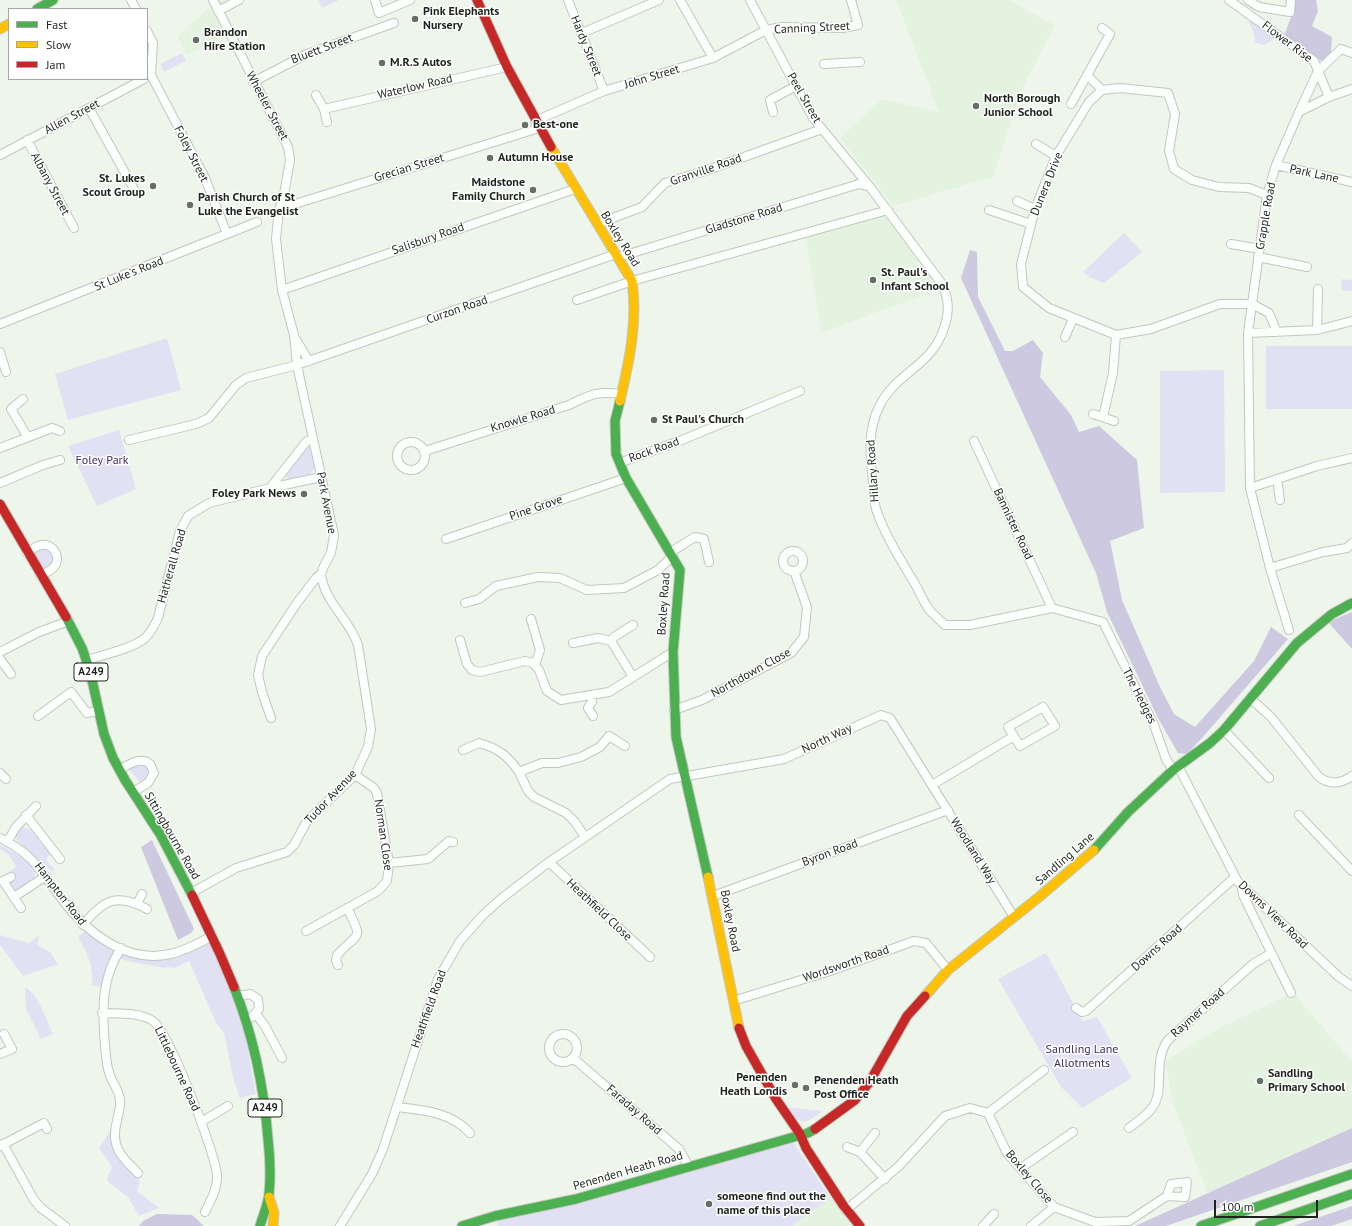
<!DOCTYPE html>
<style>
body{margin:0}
#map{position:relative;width:1352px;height:1226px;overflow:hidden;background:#eef6eb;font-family:"PT Sans",sans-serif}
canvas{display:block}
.legend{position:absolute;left:8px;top:8px;width:140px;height:72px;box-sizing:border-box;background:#fff;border:1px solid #a5a7a5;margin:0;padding:5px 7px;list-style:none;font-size:12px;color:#1e241d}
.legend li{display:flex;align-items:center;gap:8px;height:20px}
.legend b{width:20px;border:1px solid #a5a7a5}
.scale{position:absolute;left:1214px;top:1200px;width:104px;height:18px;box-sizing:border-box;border:2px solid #1e241d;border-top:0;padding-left:5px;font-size:12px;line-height:14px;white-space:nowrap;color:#1e241d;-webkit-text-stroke:3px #fff;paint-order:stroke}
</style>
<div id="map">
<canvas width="1352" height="1226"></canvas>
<ul class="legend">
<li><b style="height:5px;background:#4caf50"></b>Fast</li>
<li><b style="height:5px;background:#ffc107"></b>Slow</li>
<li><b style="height:5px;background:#c62828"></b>Jam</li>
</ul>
<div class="scale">100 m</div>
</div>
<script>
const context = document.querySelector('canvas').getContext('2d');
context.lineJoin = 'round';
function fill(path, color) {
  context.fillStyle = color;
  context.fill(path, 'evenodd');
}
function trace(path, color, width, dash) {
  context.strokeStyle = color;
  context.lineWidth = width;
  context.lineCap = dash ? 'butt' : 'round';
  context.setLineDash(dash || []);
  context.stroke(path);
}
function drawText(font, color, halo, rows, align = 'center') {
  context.font = font + ' "PT Sans",sans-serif';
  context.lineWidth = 3;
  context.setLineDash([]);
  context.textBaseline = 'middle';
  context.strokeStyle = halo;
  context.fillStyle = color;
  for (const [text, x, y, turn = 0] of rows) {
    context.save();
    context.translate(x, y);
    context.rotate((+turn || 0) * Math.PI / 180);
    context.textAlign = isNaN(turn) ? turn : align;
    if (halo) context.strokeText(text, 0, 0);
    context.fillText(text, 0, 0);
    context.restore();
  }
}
const built = new Path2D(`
 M 217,0 L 233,0 L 216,19 L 225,37 L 187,55 L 177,37 Z
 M 896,0 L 1008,0 L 1055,25 L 1020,93 L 993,177 L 893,206 L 840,138 L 882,99 L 939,112 Z
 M 884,214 L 918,260 L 917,265 L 921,271 L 926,270 L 940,289 L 821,333 L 806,237 Z
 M 1291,993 L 1297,997 L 1352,1062 L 1352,1140 L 1208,1194 L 1172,1101 L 1165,1061 L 1218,1029 Z
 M 828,1194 L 853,1226 L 794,1226 L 793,1225 L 828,1200 Z`);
const green = new Path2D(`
 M 318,0 L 339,0 L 322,8 Z
 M 1250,20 L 1275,36 L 1270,42 L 1263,45 L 1255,42 L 1254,34 L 1249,22 Z
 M 182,53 L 186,61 L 164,72 L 160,64 Z
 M 1124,233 L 1142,252 L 1104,283 L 1089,277 L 1083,272 Z
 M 1342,279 L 1352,280 L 1352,291 L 1341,290 Z
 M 167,338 L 181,390 L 68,420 L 55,374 Z
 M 1266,346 L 1352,346 L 1352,409 L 1266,409 Z
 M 1224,370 L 1225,492 L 1160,493 L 1160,371 Z
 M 119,430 L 136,489 L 97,506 L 68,446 Z
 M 305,445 L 313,448 L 316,466 L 308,477 L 291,481 L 284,475 Z
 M 41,548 L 48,548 L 55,556 L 51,566 L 44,570 L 34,553 Z
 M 142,763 L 150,768 L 149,778 L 141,784 L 130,770 L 130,768 Z
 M 22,827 C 34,828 45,844 51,853 L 46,860 L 55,870 L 52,872 L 18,841 L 14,835 Z
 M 0,845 L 24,858 L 36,870 L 34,881 L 18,891 L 15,892 L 10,886 L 10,882 L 14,877 L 10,871 L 16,867 L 9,855 L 0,849 Z
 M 87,929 L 121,948 L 162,956 L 212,936 L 238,996 L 256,1094 L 240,1098 L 234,1081 L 224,1033 L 216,1023 L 189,961 L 175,968 L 168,967 L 165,968 L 127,961 L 116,957 L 104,988 L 92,985 C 93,964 88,955 78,937 Z
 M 0,935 L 29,943 L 39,935 L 38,945 L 50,952 L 58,964 L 23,976 L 0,945 Z
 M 1046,953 L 1083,1021 L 1097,1017 L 1132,1078 L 1082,1108 L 1061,1087 L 998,979 Z
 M 25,987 C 39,995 46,1019 53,1034 L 41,1039 L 26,1009 Z
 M 785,1107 L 823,1111 C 804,1125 800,1126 785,1107 Z
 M 116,1122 L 115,1144 C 125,1156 147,1175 137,1191 L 159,1208 L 139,1216 L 128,1197 L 108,1182 L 107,1178 L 112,1167 L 99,1148 Z
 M 793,1142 L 828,1194 L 828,1200 L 793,1225 L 794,1226 L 498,1226 L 497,1221 Z`);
const forest = new Path2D(`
 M 1294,0 L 1316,0 L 1318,11 L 1312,26 L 1332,37 L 1331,55 L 1323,62 L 1284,36 L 1294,9 Z
 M 970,250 L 977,252 L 978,297 L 1005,351 L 1013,351 L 1033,340 L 1043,353 L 1040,377 L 1071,415 L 1079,432 L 1099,426 L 1137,460 L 1144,528 L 1110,541 L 1122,600 L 1160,687 L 1174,714 L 1195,727 L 1254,661 L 1271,627 L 1288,639 L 1202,738 L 1187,754 L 1178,753 L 1159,720 L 1107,612 L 1096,573 L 961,278 Z
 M 1352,612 L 1352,649 L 1328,622 Z
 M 152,840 L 194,929 L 191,933 L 178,940 L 141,847 Z
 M 1352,1128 L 1352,1162 L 1166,1226 L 1135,1226 Z
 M 1352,1206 L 1352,1219 L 1331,1226 L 1293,1226 Z
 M 157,1214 L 192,1215 L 204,1226 L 139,1226 L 143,1221 Z`);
const street = new Path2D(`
 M 131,0 L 136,9
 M 213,0 L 288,147 L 290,160 L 283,200 L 279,209 L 276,239 L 282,290 L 294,335 L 297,365 L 334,535 L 331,553 L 324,566 L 321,574 L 316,578 L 297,603 L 262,656 L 258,675 L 262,692 L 271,718
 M 375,0 L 379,13 L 410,0
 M 568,0 L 604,91
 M 680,0 L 713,58
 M 750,0 L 813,118 L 870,187 L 942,284 C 948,298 950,310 945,325 C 933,367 897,371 880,405 C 867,429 870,456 873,482 C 874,491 874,500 876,509 C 884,533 899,557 912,579 C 918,588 922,599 928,608 C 932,614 940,620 945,625 L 970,625 L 1052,608 L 1103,622 L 1154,725 L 1166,759 L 1173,770
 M 1229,0 L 1314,61 L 1329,97
 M 1248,0 L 1259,7 L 1290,12 L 1291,0
 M 218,11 L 239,0
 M 147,31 L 153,43 L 151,75
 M 582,33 L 659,0
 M 824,64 L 860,62
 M 151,75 L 205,178 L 227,234
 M 1087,75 L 1102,90
 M 253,82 L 307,54 L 394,23
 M 316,95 L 324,109 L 327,122
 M 1071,104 L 1110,34 L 1102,28
 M 89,108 L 135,191
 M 324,109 L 507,67
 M 773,112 L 770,100 L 796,86
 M 1299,112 L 1318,71 L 1341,49 L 1352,53
 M 535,121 L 604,91 L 713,58 L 766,30 L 782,27 L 843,28 L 858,25 L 851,0
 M 27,140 L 74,228
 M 1036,144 L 1056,156
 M 0,155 L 144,79
 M 1276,165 L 1352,182
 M 1267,195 L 1249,188 L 1219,187 L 1192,180 L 1174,169 L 1169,151 L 1175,114 L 1168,93 L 1120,88 L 1102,90 L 1089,102 L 1056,156 L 1035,209 L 1021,264 L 1023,287 L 1049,308 L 1116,335 L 1151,329 L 1220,304 L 1252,304 L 1269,313 L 1277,332
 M 1017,201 L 1035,209
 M 279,209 L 539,128
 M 989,210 L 1031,224
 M 597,224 L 642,207 L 665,183 L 702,172 L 822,129
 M 1231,244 L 1260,249
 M 619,257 L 859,184 L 870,187
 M 1258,257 L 1307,267
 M 282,290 L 575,189
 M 577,300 L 632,281 L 888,210
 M 0,324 L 257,222
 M 1317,330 L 1318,289
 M 1248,333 L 1317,330 L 1352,321
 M 1065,337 L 1073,319
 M 295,338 L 309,361
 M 0,352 L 6,372
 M 23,399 L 11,409 L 27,436
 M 1093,414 L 1114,421
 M 1103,417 L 1113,373 L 1116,335
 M 129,440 L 196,424 L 209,418 L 236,385 L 246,378 L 297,365 L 616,254
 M 974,441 L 1052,608
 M397 456a14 14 0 1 1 28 0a14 14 0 1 1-28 0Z
 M 0,448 L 52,428 L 60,431
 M 425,451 L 569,405 C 592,394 596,391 622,394
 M 619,463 L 682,440 L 800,391
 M 1277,479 L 1280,500
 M 0,483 L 43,465 L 60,460
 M 270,488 L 321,477
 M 1250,488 L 1317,466 L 1352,458
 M 446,539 L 626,478
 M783 561a10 10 0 1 1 20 0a10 10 0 1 1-20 0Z
 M 671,552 L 695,537 L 704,539 L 709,562
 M 27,553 C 31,550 36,546 41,545 C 53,543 62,557 54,567 C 51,571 45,573 40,575
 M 1270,568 L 1323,552 L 1347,548 L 1352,543
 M 465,603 L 479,599 L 496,586 L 538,577 L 560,578 L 587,590 L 624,588 L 658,570 L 673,556
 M 531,619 L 540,650 L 535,665
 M 1289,630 L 1270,568 L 1250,488 L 1248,333 L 1267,195 L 1276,165 L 1299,112 L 1329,97 L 1352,89
 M 460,640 L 467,664 L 472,670 L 480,672 L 525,661 L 533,663 L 539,670 L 547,691 L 561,700 L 609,692 L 673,652
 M 573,643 L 598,638 L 611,641
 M 0,652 L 39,632 L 69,621
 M 0,659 L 11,674
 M 87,660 C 103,655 131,649 144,639 C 151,633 154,626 158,618 L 180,531 L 188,516 L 209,503 L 270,488 L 306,442 L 313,438
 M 633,677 L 611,641 L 614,637 L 633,625
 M 591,695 L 592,702 L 588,708 L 593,716
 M 1250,698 L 1271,717 L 1319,777 C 1330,785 1341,784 1352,776
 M 1043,707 L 1055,726 L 1020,746 L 1008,727 Z
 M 674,710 L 702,700 L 791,653 L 804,637 L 807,607 L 794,571
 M 38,716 L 71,692 L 87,713 L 99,711
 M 1224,730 L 1269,778
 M 463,750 L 479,743 C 498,748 508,756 519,772
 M 1178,766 L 1238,882 L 1339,977 L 1352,986
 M 119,770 C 128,765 140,756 150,764 L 154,773 L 148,783 L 133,792
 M 0,773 L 6,779
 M 932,785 L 1014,736
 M 26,815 L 60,859
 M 1299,815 L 1352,871
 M 585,837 L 575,822 L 566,813 L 534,797 L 528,791 L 519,772 L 542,763 L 558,763 L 581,757 L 600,747 L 609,736 L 625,746
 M 0,838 C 35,855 40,871 62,899 C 86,932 126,964 170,954 C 185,951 199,943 212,936
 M 7,842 L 16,827 L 36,806
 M 549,862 L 650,957
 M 389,863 L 428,859 L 449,841 L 453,842
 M 11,877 L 3,881 L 21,908
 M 1242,887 L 1243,895 L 1291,993
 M 191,893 L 236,868 L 287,852 L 294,845 L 307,821 L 355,775 L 368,747 L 371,729 L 358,645 C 349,618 325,604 321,574
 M 713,896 L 948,810
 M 14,897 L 46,876
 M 137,904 L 142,894
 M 83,925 C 104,899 117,893 147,909
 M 306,931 L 378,891 L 387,881 L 389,863 L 377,793 L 374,788 L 355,775
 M 121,948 C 101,979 102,1010 105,1045 C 106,1054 106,1064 109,1072 C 111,1082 119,1089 120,1100 C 121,1108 118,1114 117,1121 C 110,1146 121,1157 138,1173
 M 338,965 L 336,961 L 337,955 C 359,931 364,941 347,908
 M 238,996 L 250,994 L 258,999 L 259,1009 L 252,1017
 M 733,1001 L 830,971 L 914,941 L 926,943 L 948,970
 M 1076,1008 L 1082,1012 L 1086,1011 L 1235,877
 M 102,1013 C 117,1014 140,1012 153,1021 C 169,1032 215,1152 217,1175 C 218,1188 211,1200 205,1212
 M 256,1014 L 265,1026 L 282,1058
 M549 1048a14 14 0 1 1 28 0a14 14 0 1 1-28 0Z
 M 0,1054 L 12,1049 L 4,1034
 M 573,1058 L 679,1149 L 689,1167
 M 397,1107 C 423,1110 451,1112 470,1133
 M 988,1113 L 1044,1070
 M 201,1122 L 228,1106
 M 1129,1128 C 1137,1122 1146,1116 1152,1108 C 1166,1089 1152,1062 1168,1040 L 1253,964 L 1270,954
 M 3,1144 L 34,1200 L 41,1208 L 65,1226
 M 0,1146 L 44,1123 L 47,1129
 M 847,1147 L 860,1152 L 885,1179
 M 860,1152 L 875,1133
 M 1021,1168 L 1073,1132
 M 846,1210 L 899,1166 L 945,1116 L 970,1108 L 988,1113 L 1007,1153 L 1054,1207 L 1095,1222 L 1129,1221 L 1167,1196 L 1185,1197 L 1187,1182 L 1171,1184 L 1167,1196
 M 340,1226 L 372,1174 L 383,1149 L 438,979 L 460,941 L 482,916 L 502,898 L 549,862 L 670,779 L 784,759 L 881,715 L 890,718 L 1014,917
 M 983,1226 L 994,1214
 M 1031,1226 L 1054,1207`);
const fast = new Path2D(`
 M 37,9 L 53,0
 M 620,401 L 615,421 L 616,454 L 626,478 L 680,570 L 673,652 L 676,737 L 708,877
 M 66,617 L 82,648 L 90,671 L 104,734 L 113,758 L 125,780 L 160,834 L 192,895
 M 1094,850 L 1128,812 L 1173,770 L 1210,743 L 1224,730 L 1297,643 L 1332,614 L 1352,603
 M 234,987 C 253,1035 264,1087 268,1139 C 270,1157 271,1175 269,1194 C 268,1205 263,1215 260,1226
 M 462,1226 L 495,1216 L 576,1199 L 808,1133 L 815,1129
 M 1201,1226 L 1352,1174
 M 1260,1226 L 1352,1194`);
const slow = new Path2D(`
 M 0,29 L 9,24
 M 551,147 L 632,281 C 638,322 629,362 620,401
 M 708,877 L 739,1028
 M 925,996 L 948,970 L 1039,897 L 1094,850
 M 269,1197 L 274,1213 L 273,1226`);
const jam = new Path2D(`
 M 477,0 L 507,67 L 551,147
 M 0,504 L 66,617
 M 192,895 L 220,954 L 234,987
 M 739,1028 L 746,1046 L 776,1099 L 800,1134 L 806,1148 L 843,1205 L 860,1226
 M 815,1129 L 855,1100 L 869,1083 L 907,1016 L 925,996`);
const markers = [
 [415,19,4,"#676e65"],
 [196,40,4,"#676e65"],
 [382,63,4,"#676e65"],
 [976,106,4,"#676e65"],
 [525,125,4,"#676e65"],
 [490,158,4,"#676e65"],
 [153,186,4,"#676e65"],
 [533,190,4,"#676e65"],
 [190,205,4,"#676e65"],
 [873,280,4,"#676e65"],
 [654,420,4,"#676e65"],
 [304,494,4,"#676e65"],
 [1260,1081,4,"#676e65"],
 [795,1085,4,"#676e65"],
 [806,1088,4,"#676e65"],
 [709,1204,4,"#676e65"]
];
const shields = [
 [91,672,34],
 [265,1108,34]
];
const shieldNames = [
 ["A249",91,672],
 ["A249",265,1108]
];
const poiNames = [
 ["Pink Elephants",423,12],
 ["Nursery",423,26],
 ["Brandon",204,33],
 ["Hire Station",204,47],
 ["M.R.S Autos",390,63],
 ["North Borough",984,99],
 ["Junior School",984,113],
 ["Best-one",533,125],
 ["Autumn House",498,158],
 ["St. Lukes",145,179,"right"],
 ["Scout Group",145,193,"right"],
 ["Maidstone",525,183,"right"],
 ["Family Church",525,197,"right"],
 ["Parish Church of St",198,198],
 ["Luke the Evangelist",198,212],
 ["St. Paul's",881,273],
 ["Infant School",881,287],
 ["St Paul's Church",662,420],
 ["Foley Park News",296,494,"right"],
 ["Sandling",1268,1074],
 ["Primary School",1268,1088],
 ["Penenden",787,1078,"right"],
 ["Heath Londis",787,1092,"right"],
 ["Penenden Heath",814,1081],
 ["Post Office",814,1095],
 ["someone find out the",717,1197],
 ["name of this place",717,1211]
];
const streetNames = [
 ["Canning Street",812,28,-3],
 ["Flower Rise",1287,42,37],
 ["Hardy Street",586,46,68],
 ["Bluett Street",322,49,-21],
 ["John Street",652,77,-17],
 ["Waterlow Road",415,87,-13],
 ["Peel Street",804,98,60],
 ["Wheeler Street",267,106,62],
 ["Allen Street",72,117,-28],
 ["Foley Street",191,154,63],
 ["Grecian Street",409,168,-17],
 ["Granville Road",706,170,-19],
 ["Park Lane",1314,174,12],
 ["Albany Street",50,184,62],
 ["Dunera Drive",1047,184,-68],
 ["Grapple Road",1266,216,-80],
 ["Gladstone Road",744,219,-17],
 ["Salisbury Road",428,239,-19],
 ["Boxley Road",620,239,58],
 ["St Luke's Road",129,274,-22],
 ["Curzon Road",457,310,-19],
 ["Knowle Road",523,419,-17],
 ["Rock Road",654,450,-20],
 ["Hillary Road",873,471,-94],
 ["Park Avenue",326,503,79],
 ["Pine Grove",536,508,-19],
 ["Bannister Road",1013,524,65],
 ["Hatherall Road",172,566,-74],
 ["Boxley Road",664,604,-86],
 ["Northdown Close",751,673,-29],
 ["The Hedges",1139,696,63],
 ["North Way",827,739,-25],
 ["Tudor Avenue",331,797,-47],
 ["Norman Close",383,835,82],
 ["Sittingbourne Road",172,836,60],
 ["Woodland Way",973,851,58],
 ["Byron Road",830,853,-20],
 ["Sandling Lane",1065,859,-41],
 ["Hampton Road",60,894,52],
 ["Heathfield Close",599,910,43],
 ["Downs View Road",1273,915,44],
 ["Boxley Road",730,921,79],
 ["Downs Road",1157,948,-42],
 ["Wordsworth Road",846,964,-19],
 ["Heathfield Road",429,1009,-70],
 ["Raymer Road",1198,1013,-42],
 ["Littlebourne Road",177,1069,65],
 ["Faraday Road",634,1110,41],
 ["Penenden Heath Road",628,1171,-16],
 ["Boxley Close",1029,1177,50]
];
const parkNames = [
 ["Foley Park",102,461],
 ["Sandling Lane",1082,1050],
 ["Allotments",1082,1064]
];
fill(built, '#e4f3e0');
fill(green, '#e2e1f3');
fill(forest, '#ccc9e1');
trace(street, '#c1c7bf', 10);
trace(fast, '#c1c7bf', 11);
trace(slow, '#c1c7bf', 11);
trace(jam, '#c1c7bf', 11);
trace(street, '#fcfefc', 8);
trace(fast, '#4caf50', 9);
trace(slow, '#ffc107', 9);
trace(jam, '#c62828', 9);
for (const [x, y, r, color] of markers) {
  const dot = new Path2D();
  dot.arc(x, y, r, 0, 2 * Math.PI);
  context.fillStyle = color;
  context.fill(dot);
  trace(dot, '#fff', 1.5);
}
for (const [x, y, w] of shields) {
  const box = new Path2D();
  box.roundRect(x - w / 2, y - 9, w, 18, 3);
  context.fillStyle = '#fff';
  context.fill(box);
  trace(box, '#1e241d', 1);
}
drawText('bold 11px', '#1e241d', null, shieldNames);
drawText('bold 12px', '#1e241d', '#fff', poiNames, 'left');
drawText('12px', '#1e241d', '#fff', streetNames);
drawText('12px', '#3d2a68', '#fff', parkNames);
</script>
